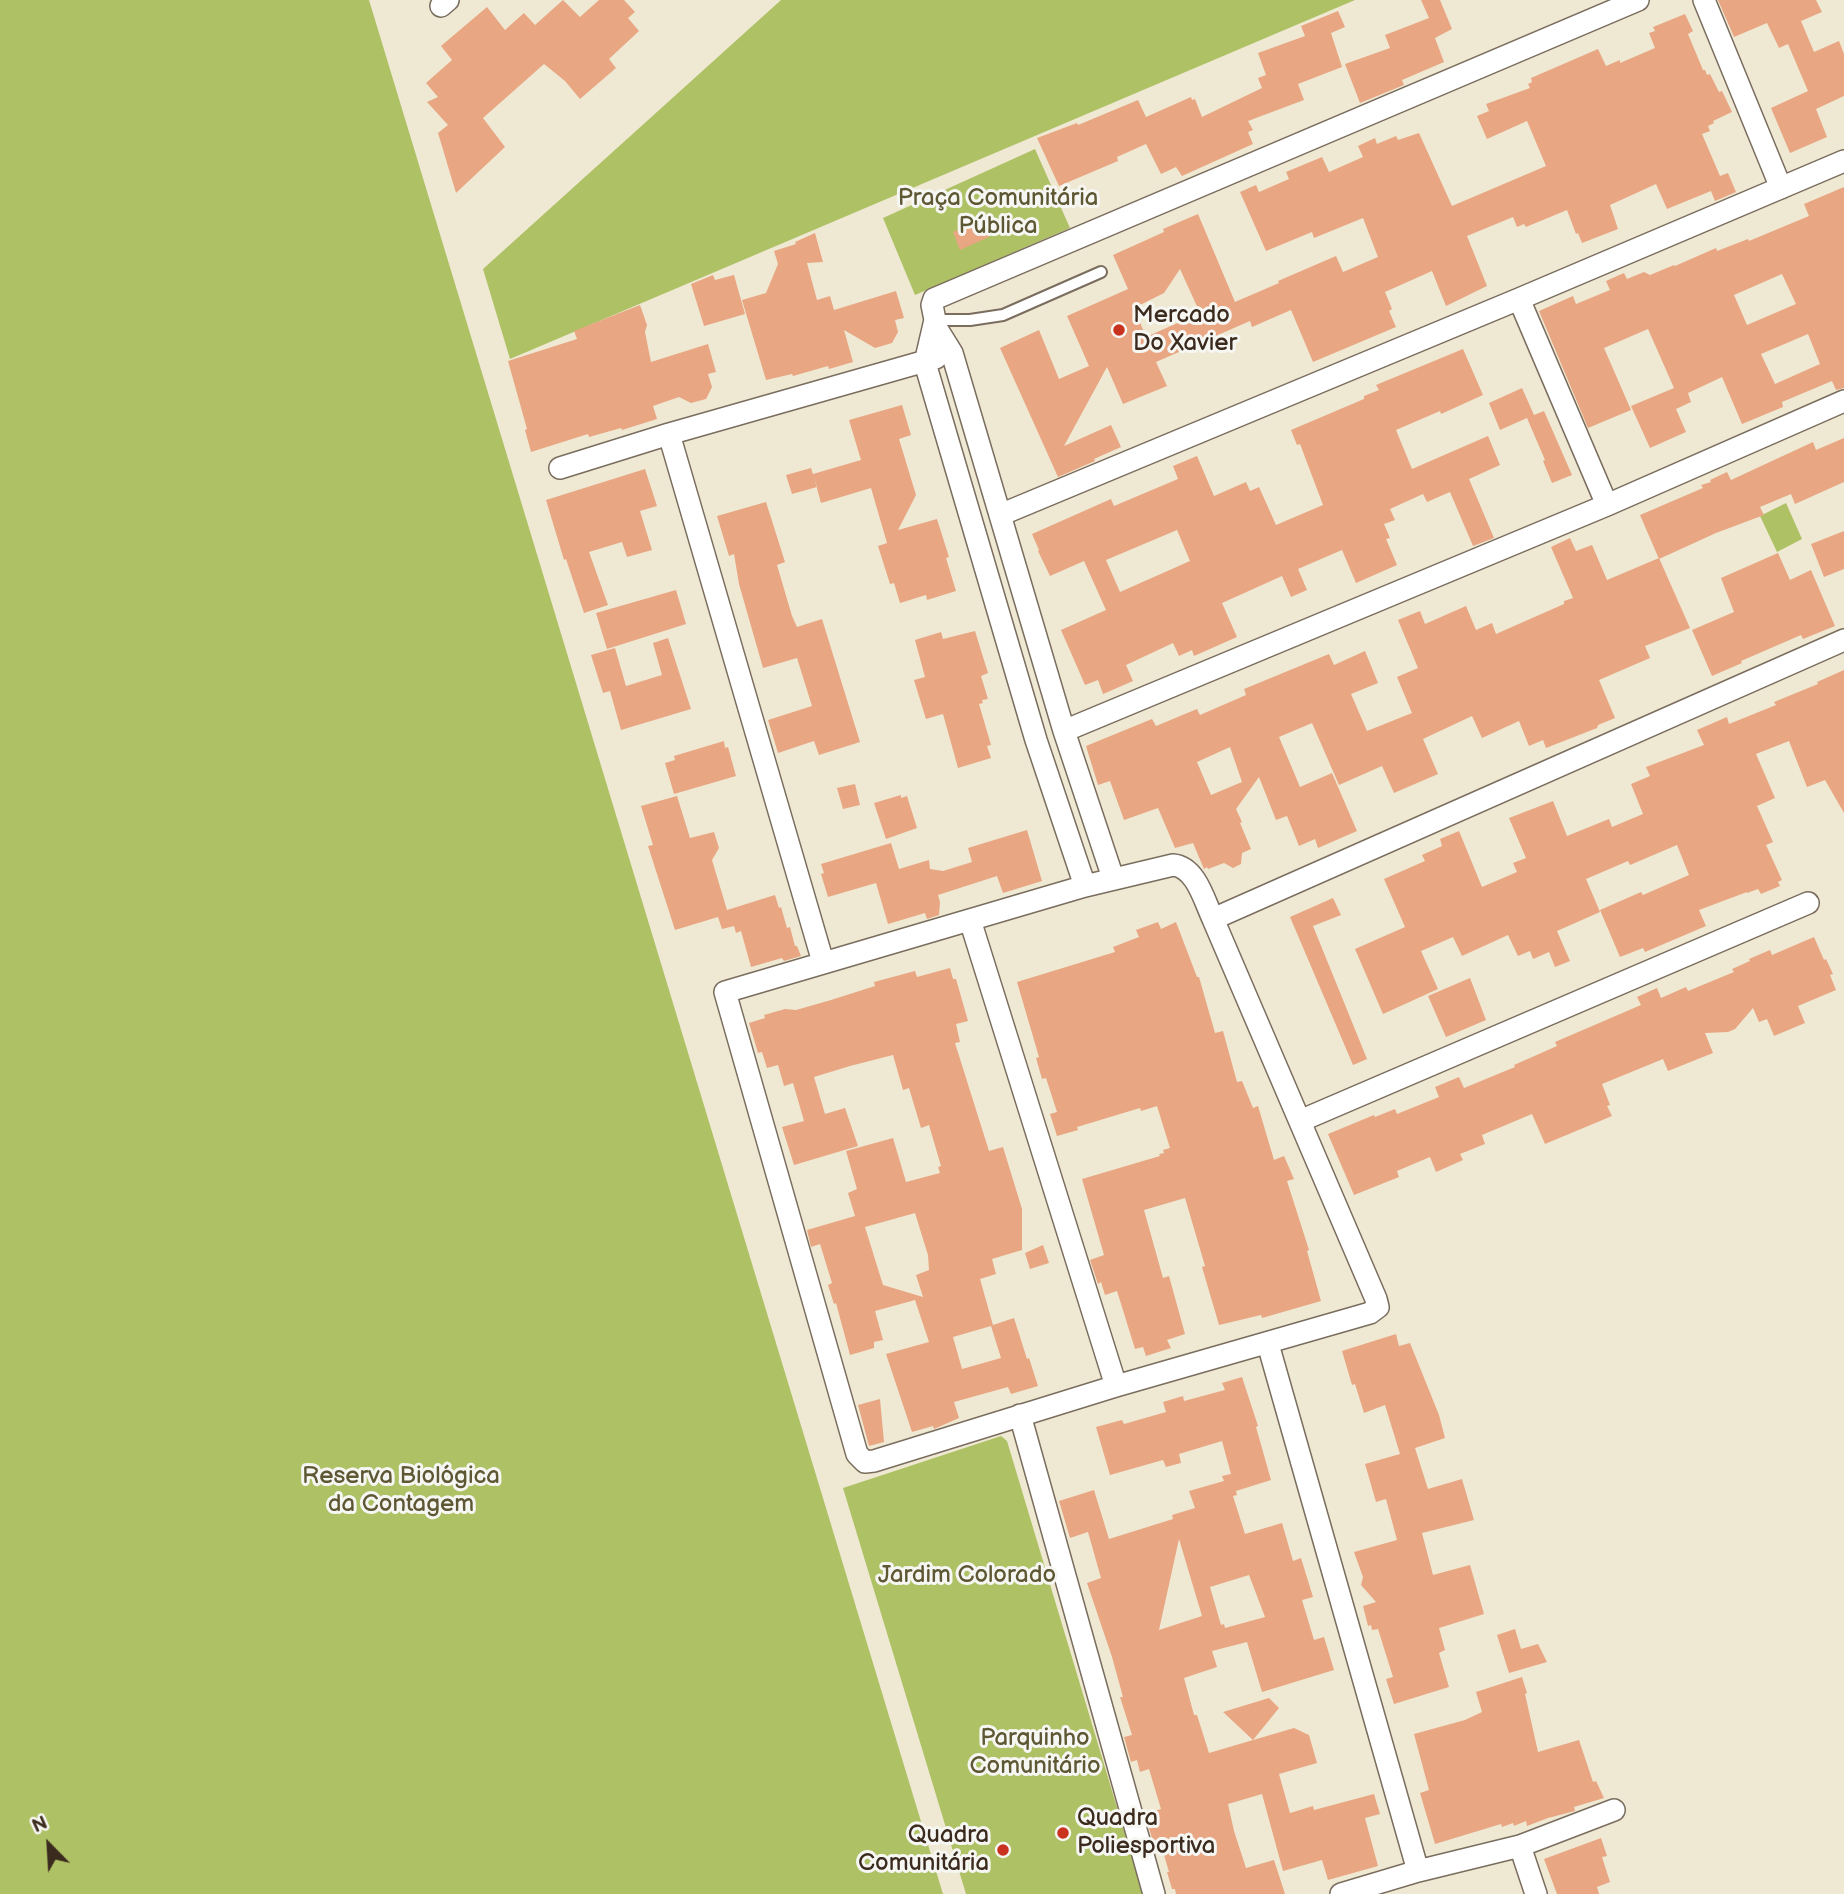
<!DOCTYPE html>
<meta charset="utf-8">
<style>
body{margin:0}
#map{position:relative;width:1844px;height:1894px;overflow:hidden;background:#efe9d4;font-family:"Balsamiq Sans",sans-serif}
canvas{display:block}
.north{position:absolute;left:14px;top:1810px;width:70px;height:70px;-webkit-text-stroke:5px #f6f6f2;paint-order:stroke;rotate:336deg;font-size:19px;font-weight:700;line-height:28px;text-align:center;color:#3b2a1e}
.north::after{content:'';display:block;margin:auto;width:24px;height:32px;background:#3b2a1e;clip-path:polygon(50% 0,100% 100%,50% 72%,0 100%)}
</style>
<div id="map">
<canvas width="1844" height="1894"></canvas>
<div class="north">N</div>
</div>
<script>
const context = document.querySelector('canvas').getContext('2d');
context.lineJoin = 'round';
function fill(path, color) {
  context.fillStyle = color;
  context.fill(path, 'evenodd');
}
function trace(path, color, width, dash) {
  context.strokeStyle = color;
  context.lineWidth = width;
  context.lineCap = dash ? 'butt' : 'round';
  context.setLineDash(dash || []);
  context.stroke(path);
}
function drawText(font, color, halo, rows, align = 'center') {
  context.font = font + ' "Balsamiq Sans",sans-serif';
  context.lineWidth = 6;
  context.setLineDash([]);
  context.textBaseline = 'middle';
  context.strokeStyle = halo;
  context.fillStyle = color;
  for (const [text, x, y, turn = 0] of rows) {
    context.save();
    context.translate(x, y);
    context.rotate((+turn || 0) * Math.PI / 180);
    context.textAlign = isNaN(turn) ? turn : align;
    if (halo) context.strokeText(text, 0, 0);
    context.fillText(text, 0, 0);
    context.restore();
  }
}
const green = new Path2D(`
 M 0,0 L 369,0 L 943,1894 L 0,1894 Z
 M 781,0 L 1355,0 L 510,359 L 483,269 Z
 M 1035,149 L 1070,228 L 915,295 L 883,218 Z
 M 1786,503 L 1802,539 L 1777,552 L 1760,516 Z
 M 1001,1436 L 1007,1441 L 1143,1894 L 966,1894 L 843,1488 Z`);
const building = new Path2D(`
 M 563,0 L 580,17 L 599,0 L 624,0 L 635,12 L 628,18 L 639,31 L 609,59 L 616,68 L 580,99 L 565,81 L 544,64 L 483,118 L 505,147 L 456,193 L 438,133 L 448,125 L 427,102 L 438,97 L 426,83 L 452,60 L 441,46 L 487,7 L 505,30 L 524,13 L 535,25 Z
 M 1421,0 L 1440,0 L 1452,29 L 1435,38 L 1444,62 L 1402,80 L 1404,85 L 1360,103 L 1345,64 L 1390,48 L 1385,35 L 1429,18 Z
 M 1718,0 L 1816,0 L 1822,12 L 1801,21 L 1814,52 L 1839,41 L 1844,54 L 1844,96 L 1816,109 L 1827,137 L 1790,153 L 1771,108 L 1808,91 L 1788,44 L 1779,48 L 1767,23 L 1734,37 Z
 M 1338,11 L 1345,27 L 1331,33 L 1342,67 L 1298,84 L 1304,100 L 1248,121 L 1253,130 L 1248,132 L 1253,144 L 1182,176 L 1176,167 L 1161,174 L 1146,144 L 1117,157 L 1118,161 L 1059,186 L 1037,138 L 1077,123 L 1078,125 L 1138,100 L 1146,117 L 1191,97 L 1192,100 L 1195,99 L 1202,117 L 1262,88 L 1258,78 L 1266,75 L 1258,53 L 1305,36 L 1301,26 Z
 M 1685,14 L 1693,31 L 1688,34 L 1703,70 L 1705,70 L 1707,75 L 1710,74 L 1719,92 L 1722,91 L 1732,112 L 1713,121 L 1714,123 L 1708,126 L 1710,131 L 1702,134 L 1720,176 L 1728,173 L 1736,192 L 1715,201 L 1711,191 L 1667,209 L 1656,184 L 1610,205 L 1618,229 L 1582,243 L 1578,233 L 1576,234 L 1567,210 L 1526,227 L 1524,224 L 1517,227 L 1513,217 L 1467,236 L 1487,286 L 1446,306 L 1432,271 L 1385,292 L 1392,309 L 1389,311 L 1396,327 L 1313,362 L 1291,310 L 1252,327 L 1250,321 L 1156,362 L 1167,386 L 1123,404 L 1107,367 L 1064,446 L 1111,425 L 1121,447 L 1094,459 L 1095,461 L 1058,477 L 1000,348 L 1039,330 L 1059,379 L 1089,366 L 1067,316 L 1128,289 L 1113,255 L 1164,232 L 1163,229 L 1198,214 L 1235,302 L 1279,283 L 1278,281 L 1336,256 L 1343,272 L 1378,257 L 1363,218 L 1314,238 L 1312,232 L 1266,251 L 1240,192 L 1256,185 L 1259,192 L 1289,179 L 1286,172 L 1322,157 L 1329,172 L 1363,157 L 1358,146 L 1375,138 L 1377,144 L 1396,136 L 1398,140 L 1419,133 L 1452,206 L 1546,166 L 1527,121 L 1487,139 L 1477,116 L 1489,111 L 1486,104 L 1530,88 L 1528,84 L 1532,82 L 1531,78 L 1598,49 L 1606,66 L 1620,60 L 1620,63 L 1655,48 L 1649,33 L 1655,31 L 1653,27 ZM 1180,269 L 1200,313 L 1146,337 L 1134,308 L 1164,293 Z
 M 1844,187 L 1844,388 L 1836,390 L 1832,381 L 1782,402 L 1783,407 L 1742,424 L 1722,377 L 1688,393 L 1691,402 L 1676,409 L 1686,432 L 1650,448 L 1631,406 L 1674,388 L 1648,329 L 1604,348 L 1631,410 L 1588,428 L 1539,311 L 1573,296 L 1576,304 L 1610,290 L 1606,281 L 1624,273 L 1627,279 L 1644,272 L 1650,275 L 1674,265 L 1675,266 L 1716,248 L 1717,251 L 1748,239 L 1749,241 L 1809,216 L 1804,204 ZM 1782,274 L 1796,304 L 1747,325 L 1734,295 ZM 1808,334 L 1820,364 L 1775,384 L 1761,354 Z
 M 982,220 L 989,237 L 960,250 L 953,232 Z
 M 815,233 L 823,262 L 807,263 L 817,300 L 830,296 L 834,310 L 896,291 L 904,318 L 895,320 L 898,332 L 892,343 L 875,348 L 844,330 L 853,362 L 829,369 L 828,366 L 793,376 L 792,374 L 766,380 L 742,300 L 766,293 L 778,264 L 774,251 L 796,244 L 795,242 Z
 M 713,275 L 715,280 L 734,275 L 745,314 L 704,326 L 691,284 Z
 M 640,305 L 647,325 L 645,332 L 651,362 L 708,344 L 716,372 L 708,374 L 712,387 L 706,399 L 691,403 L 679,397 L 653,406 L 657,419 L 622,430 L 621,428 L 589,437 L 588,434 L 531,452 L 525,430 L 527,429 L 508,361 L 577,339 L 574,331 Z
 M 1463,349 L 1483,395 L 1441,414 L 1440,411 L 1396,430 L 1412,469 L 1488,436 L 1500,465 L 1469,479 L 1494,538 L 1473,546 L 1450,492 L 1427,502 L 1423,494 L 1390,509 L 1395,520 L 1384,524 L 1390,538 L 1386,539 L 1397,565 L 1356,583 L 1342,550 L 1298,569 L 1307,590 L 1291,597 L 1282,576 L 1222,603 L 1237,637 L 1194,656 L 1192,650 L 1179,656 L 1173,643 L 1126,665 L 1133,681 L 1103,694 L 1098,680 L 1085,685 L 1061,630 L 1106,610 L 1084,561 L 1050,576 L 1038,551 L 1039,550 L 1032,534 L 1111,499 L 1114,506 L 1178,479 L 1173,466 L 1197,456 L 1214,496 L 1246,482 L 1250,491 L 1259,487 L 1276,525 L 1323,505 L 1300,444 L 1297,445 L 1291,430 L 1364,399 L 1364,396 L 1379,390 L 1376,385 ZM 1177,530 L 1190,561 L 1120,592 L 1106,560 Z
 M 1522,388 L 1534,415 L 1544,411 L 1572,475 L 1552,483 L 1543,461 L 1545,460 L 1527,418 L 1500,430 L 1489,403 Z
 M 902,405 L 911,435 L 899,439 L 916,495 L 898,530 L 937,519 L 949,557 L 946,558 L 956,591 L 927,600 L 926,595 L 900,603 L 894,583 L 890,584 L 878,546 L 887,543 L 871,488 L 821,503 L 813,474 L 861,460 L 849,420 Z
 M 1844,438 L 1844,482 L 1795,504 L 1791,494 L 1760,507 L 1764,515 L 1716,533 L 1659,559 L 1640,515 L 1703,488 L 1701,485 L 1711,482 L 1710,480 L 1727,472 L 1731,480 L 1813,442 L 1816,450 Z
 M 811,468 L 817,487 L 792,494 L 786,475 Z
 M 645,469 L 657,506 L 640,511 L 652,550 L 627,557 L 622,542 L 589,552 L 608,605 L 584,613 L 566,559 L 564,560 L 546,500 Z
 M 766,502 L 785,562 L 777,565 L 792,616 L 797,627 L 822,619 L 860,742 L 819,755 L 814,741 L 778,753 L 768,720 L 812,706 L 797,658 L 763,668 L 739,584 L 734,554 L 729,556 L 717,516 Z
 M 1844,531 L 1844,569 L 1824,577 L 1811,544 Z
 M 1570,538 L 1576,551 L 1592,545 L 1607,580 L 1659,558 L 1690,628 L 1645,646 L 1650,658 L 1599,680 L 1615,718 L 1598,725 L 1597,728 L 1546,748 L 1543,740 L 1529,746 L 1519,721 L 1482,738 L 1472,716 L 1423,739 L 1438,774 L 1394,793 L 1382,766 L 1339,785 L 1312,723 L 1279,737 L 1300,787 L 1332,773 L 1357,831 L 1318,848 L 1315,839 L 1299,846 L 1287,816 L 1276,820 L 1259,777 L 1236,809 L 1242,822 L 1240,823 L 1251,849 L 1242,853 L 1241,864 L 1233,868 L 1224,863 L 1208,869 L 1207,867 L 1204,869 L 1193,843 L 1175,848 L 1158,808 L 1124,820 L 1110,781 L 1098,785 L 1086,746 L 1152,719 L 1156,726 L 1197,709 L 1200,715 L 1246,695 L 1244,689 L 1329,654 L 1334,665 L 1365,651 L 1378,683 L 1351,694 L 1367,731 L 1412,713 L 1397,677 L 1418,668 L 1398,620 L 1420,611 L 1425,624 L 1466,606 L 1476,630 L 1492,623 L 1496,634 L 1564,604 L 1564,601 L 1573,598 L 1551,547 ZM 1230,747 L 1242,782 L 1211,795 L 1197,762 Z
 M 1778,553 L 1790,580 L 1811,570 L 1835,626 L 1803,639 L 1801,635 L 1741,661 L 1742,663 L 1712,676 L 1692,630 L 1734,612 L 1721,578 Z
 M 676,590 L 686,624 L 607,649 L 596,613 Z
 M 975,631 L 988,673 L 981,676 L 988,699 L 982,700 L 983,703 L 979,704 L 991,745 L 987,746 L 991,758 L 958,768 L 943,714 L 926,719 L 914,680 L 925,677 L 915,640 L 941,632 L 943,639 Z
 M 668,638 L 691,709 L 621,730 L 610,691 L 603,693 L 591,655 L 615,648 L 626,686 L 662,675 L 653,643 Z
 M 1844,670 L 1844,813 L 1825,780 L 1807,787 L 1789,741 L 1756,754 L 1775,798 L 1757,806 L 1773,842 L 1766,845 L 1782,880 L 1778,882 L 1780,886 L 1761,894 L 1758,889 L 1747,893 L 1747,892 L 1699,910 L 1706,926 L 1645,952 L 1643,948 L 1620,957 L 1600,910 L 1641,892 L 1643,895 L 1689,875 L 1677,845 L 1630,865 L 1628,861 L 1586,879 L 1600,912 L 1557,931 L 1570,961 L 1555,967 L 1549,952 L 1533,959 L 1530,951 L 1518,956 L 1508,935 L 1462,956 L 1453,937 L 1421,951 L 1438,989 L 1383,1014 L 1355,949 L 1405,927 L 1384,879 L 1425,861 L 1422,855 L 1442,846 L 1440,839 L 1459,831 L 1482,887 L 1517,872 L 1513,863 L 1526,858 L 1509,818 L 1553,801 L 1567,836 L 1609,819 L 1612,827 L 1643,814 L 1631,784 L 1650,776 L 1646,767 L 1704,745 L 1697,730 L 1727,717 L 1729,724 L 1776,705 L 1774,702 L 1818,684 L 1817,682 Z
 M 724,741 L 725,748 L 728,747 L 736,776 L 674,794 L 665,763 L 675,760 L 674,756 Z
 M 855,784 L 860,805 L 843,809 L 837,788 Z
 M 901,795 L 901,798 L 907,796 L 917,828 L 886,839 L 874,803 Z
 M 677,796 L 690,838 L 714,832 L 719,848 L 712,860 L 727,910 L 775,895 L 779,908 L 781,907 L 787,928 L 790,927 L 795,946 L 797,946 L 801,956 L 784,961 L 782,958 L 751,967 L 741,931 L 736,933 L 734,926 L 722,929 L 718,917 L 675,930 L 648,846 L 653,845 L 641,806 Z
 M 1027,830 L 1042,881 L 1003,893 L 997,876 L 938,895 L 940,902 L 939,915 L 927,919 L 925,913 L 888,924 L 876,883 L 828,897 L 821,874 L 824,873 L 821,864 L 891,843 L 899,869 L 929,860 L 930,869 L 943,871 L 972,862 L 968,848 Z
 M 1333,898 L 1341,915 L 1313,926 L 1367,1059 L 1353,1065 L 1290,917 Z
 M 1158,922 L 1161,929 L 1176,922 L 1197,977 L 1199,977 L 1215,1033 L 1223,1031 L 1237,1082 L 1242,1081 L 1253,1108 L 1258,1106 L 1274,1160 L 1284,1156 L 1294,1179 L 1287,1181 L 1309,1250 L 1307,1251 L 1321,1301 L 1262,1318 L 1261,1315 L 1219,1325 L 1202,1267 L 1205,1266 L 1185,1198 L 1144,1210 L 1163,1278 L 1169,1276 L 1185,1334 L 1167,1340 L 1171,1348 L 1146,1356 L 1143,1347 L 1135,1349 L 1117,1291 L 1105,1295 L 1101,1282 L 1098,1284 L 1090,1260 L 1104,1255 L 1082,1179 L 1160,1156 L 1159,1154 L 1164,1153 L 1163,1150 L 1170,1148 L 1157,1106 L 1141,1111 L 1140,1108 L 1077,1127 L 1078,1130 L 1057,1136 L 1050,1114 L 1057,1112 L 1046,1078 L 1042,1079 L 1036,1058 L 1039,1057 L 1017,982 L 1115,952 L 1113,947 L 1139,937 L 1136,930 Z
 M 1814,937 L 1824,960 L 1826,959 L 1833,974 L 1830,975 L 1836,990 L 1798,1006 L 1805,1023 L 1774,1036 L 1767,1019 L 1759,1022 L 1753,1008 L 1735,1029 L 1728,1032 L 1705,1033 L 1713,1053 L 1668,1071 L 1663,1059 L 1602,1084 L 1610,1105 L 1607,1106 L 1612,1116 L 1545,1144 L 1532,1114 L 1482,1135 L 1485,1144 L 1460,1154 L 1463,1160 L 1436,1172 L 1430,1157 L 1397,1171 L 1399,1177 L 1354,1195 L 1328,1134 L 1374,1115 L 1375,1117 L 1395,1109 L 1397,1114 L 1439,1097 L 1435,1087 L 1459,1077 L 1464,1088 L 1515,1067 L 1514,1065 L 1557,1046 L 1555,1042 L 1641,1005 L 1637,997 L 1657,988 L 1661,998 L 1686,987 L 1688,991 L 1734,972 L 1732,969 L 1750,961 L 1749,959 L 1770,950 L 1772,955 Z
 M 950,968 L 953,979 L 956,979 L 968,1021 L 956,1024 L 960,1042 L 955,1043 L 989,1151 L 1003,1147 L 1022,1209 L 1022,1250 L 992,1259 L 996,1274 L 980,1279 L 993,1325 L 1014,1318 L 1027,1359 L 1029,1358 L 1038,1386 L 1011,1394 L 1008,1387 L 954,1402 L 959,1418 L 934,1429 L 933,1426 L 912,1432 L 886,1354 L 929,1342 L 915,1300 L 875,1311 L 883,1340 L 874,1342 L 874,1348 L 850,1355 L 836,1303 L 834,1304 L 828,1285 L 832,1283 L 820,1244 L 811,1247 L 807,1230 L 855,1216 L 848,1193 L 857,1189 L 846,1151 L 893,1138 L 906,1182 L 940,1173 L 938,1167 L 941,1166 L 929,1125 L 921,1128 L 909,1088 L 903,1090 L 893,1055 L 850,1066 L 814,1077 L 825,1114 L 845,1108 L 858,1146 L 794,1165 L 782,1127 L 804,1121 L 793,1083 L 784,1086 L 778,1065 L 767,1068 L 762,1052 L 758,1053 L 749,1023 L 765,1018 L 764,1015 L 785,1009 L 796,1010 L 831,1000 L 875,986 L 874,982 L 915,971 L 917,977 ZM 915,1213 L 928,1255 L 929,1270 L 916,1275 L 923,1297 L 883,1285 L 865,1227 ZM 991,1326 L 1001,1358 L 962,1369 L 953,1337 Z
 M 1470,978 L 1486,1020 L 1446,1037 L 1428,996 Z
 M 1043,1245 L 1049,1263 L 1030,1269 L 1025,1253 Z
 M 1396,1334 L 1399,1346 L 1410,1343 L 1439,1415 L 1445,1438 L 1415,1448 L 1428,1489 L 1462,1479 L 1474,1520 L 1422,1533 L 1433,1575 L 1470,1565 L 1484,1614 L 1439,1628 L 1445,1650 L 1439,1653 L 1449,1687 L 1394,1704 L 1386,1679 L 1393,1677 L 1378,1629 L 1372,1630 L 1371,1625 L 1368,1626 L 1363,1606 L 1376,1602 L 1361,1585 L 1363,1577 L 1354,1552 L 1397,1540 L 1386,1499 L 1376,1502 L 1365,1464 L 1400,1454 L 1385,1405 L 1364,1413 L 1355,1384 L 1352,1385 L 1342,1351 Z
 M 1242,1377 L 1258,1426 L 1256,1427 L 1271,1480 L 1236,1491 L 1237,1495 L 1233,1496 L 1245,1534 L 1282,1523 L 1293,1561 L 1301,1558 L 1313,1597 L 1302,1600 L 1314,1640 L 1324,1637 L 1334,1670 L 1262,1692 L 1247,1642 L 1212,1651 L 1217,1667 L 1184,1678 L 1194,1715 L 1197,1715 L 1209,1753 L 1294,1728 L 1309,1735 L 1317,1763 L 1279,1774 L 1290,1813 L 1313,1806 L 1314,1810 L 1374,1794 L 1380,1814 L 1365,1818 L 1378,1866 L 1328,1880 L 1322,1860 L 1283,1871 L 1262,1794 L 1228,1804 L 1234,1831 L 1246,1868 L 1274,1860 L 1285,1894 L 1176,1894 L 1175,1889 L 1172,1889 L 1167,1872 L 1169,1872 L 1160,1841 L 1153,1842 L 1145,1814 L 1161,1809 L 1149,1769 L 1140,1772 L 1137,1760 L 1131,1762 L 1124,1737 L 1132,1735 L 1120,1697 L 1123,1697 L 1112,1657 L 1087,1583 L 1101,1578 L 1088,1532 L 1070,1538 L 1059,1501 L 1094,1490 L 1109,1539 L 1173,1519 L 1172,1515 L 1195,1508 L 1189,1491 L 1224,1481 L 1222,1476 L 1231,1474 L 1222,1441 L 1179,1454 L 1181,1463 L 1166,1467 L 1163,1460 L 1110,1475 L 1096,1427 L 1122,1420 L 1124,1424 L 1166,1412 L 1163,1402 L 1183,1396 L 1184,1401 L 1225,1390 L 1222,1383 ZM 1179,1539 L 1202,1616 L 1159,1630 ZM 1249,1575 L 1265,1617 L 1225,1628 L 1224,1624 L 1221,1625 L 1210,1587 Z
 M 880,1399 L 884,1442 L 869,1446 L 858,1405 Z
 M 1515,1629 L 1521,1649 L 1538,1644 L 1547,1662 L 1509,1673 L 1497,1635 Z
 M 1522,1677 L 1527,1693 L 1525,1694 L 1538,1752 L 1579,1740 L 1593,1782 L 1596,1781 L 1604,1798 L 1574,1807 L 1575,1811 L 1548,1818 L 1527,1826 L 1526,1821 L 1514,1826 L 1513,1823 L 1502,1827 L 1501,1824 L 1435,1844 L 1420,1793 L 1429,1790 L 1414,1734 L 1465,1720 L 1482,1712 L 1476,1692 Z
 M 1269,1698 L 1279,1708 L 1253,1740 L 1223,1712 Z
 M 1601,1838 L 1607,1856 L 1602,1857 L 1610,1882 L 1597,1887 L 1599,1894 L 1557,1894 L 1544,1859 Z`);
const lane = new Path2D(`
 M 935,320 L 970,320 L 1003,315 L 1101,272`);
const street = new Path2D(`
 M 1704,0 L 1781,188
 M 441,6 L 448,0
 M 1519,299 L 1607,505
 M 934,324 L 952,353 L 1064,731 L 1113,878
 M 669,434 L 823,962
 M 560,468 L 669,434 L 936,358
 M 1000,515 L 1519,299 L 1844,161
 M 1064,731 L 1607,505 L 1844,401
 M 1173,865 C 1196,867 1204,900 1213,919 L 1376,1299 L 1378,1307 L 1370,1313 L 1116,1386 L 874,1461 L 865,1462 L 857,1454 L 725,992 L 1085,886 Z
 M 1085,886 L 1036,740 L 925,363 L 935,320 L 932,305 L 934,299 L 1638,0
 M 1213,919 L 1844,640
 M 970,920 L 1116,1386
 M 1300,1121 L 1808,903
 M 1268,1344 L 1418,1871
 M 1020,1415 L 1154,1894
 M 1520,1846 L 1614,1810
 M 1341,1894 L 1418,1871 L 1520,1846 L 1536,1894`);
const markers = [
 [1119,330,7,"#c8321e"],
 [1063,1833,7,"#c8321e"],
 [1003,1850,7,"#c8321e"]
];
const parkNames = [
 ["Praça Comunitária",998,199],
 ["Pública",998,227],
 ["Reserva Biológica",401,1477],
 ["da Contagem",401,1505],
 ["Jardim Colorado",967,1576],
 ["Parquinho",1035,1739],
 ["Comunitário",1035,1767]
];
const poiNames = [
 ["Mercado",1133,316],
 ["Do Xavier",1133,344],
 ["Quadra",1077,1819],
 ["Poliesportiva",1077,1847],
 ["Quadra",989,1836,"right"],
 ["Comunitária",989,1864,"right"]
];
fill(green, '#afc165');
fill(building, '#e8a682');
trace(lane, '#7a6d5e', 14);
trace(street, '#7a6d5e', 24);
trace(lane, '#fff', 10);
trace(street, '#fff', 21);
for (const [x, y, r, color] of markers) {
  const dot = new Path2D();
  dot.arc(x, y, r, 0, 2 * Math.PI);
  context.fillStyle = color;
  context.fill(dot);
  trace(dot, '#f6f6f2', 2.5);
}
drawText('24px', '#5e5733', '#f6f6f2', parkNames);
drawText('24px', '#3b2a1e', '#f6f6f2', poiNames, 'left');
</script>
